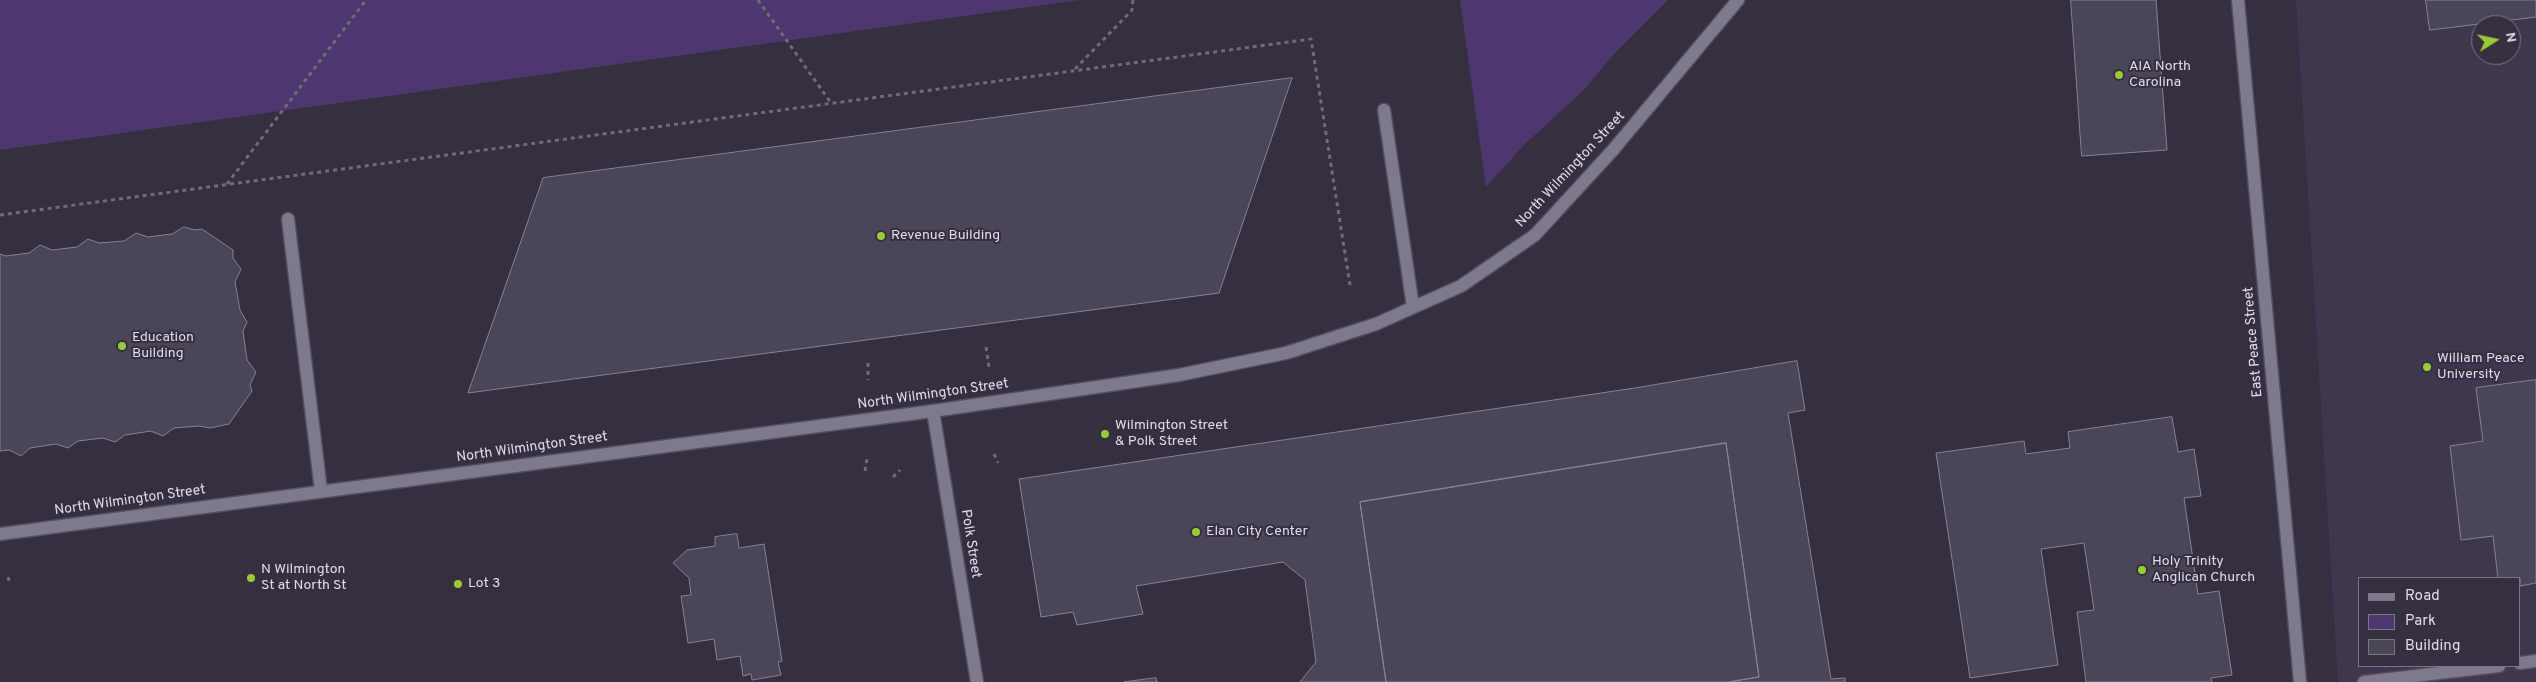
<!DOCTYPE html>
<style>
body{margin:0}
#map{position:relative;width:2536px;height:682px;overflow:hidden;background:#352f40;font-family:Overpass,sans-serif}
canvas{display:block}
.legend{position:absolute;left:2358px;top:577px;width:162px;height:90px;box-sizing:border-box;background:#352f40;border:1px solid #797583;margin:0;padding:6px 9px;list-style:none;font-size:15px;color:#e0dde8}
.legend li{display:flex;align-items:center;gap:10px;height:25px}
.legend b{width:25px;border:1px solid #797583}
.north{position:absolute;left:2471px;top:15px;width:50px;height:50px;box-sizing:border-box;background:#352f40;border:1px solid #797583;border-radius:50%;rotate:80deg;font-size:14px;font-weight:700;line-height:20px;text-align:center;color:#e0dde8}
.north::after{content:'';display:block;margin:auto;width:18px;height:22px;background:#98cb36;clip-path:polygon(50% 0,100% 100%,50% 72%,0 100%)}
</style>
<div id="map">
<canvas width="2536" height="682"></canvas>
<ul class="legend">
<li><b style="height:6px;background:#7f798d"></b>Road</li>
<li><b style="height:14px;background:#4c386f"></b>Park</li>
<li><b style="height:14px;background:#4a4557"></b>Building</li>
</ul>
<div class="north">N</div>
</div>
<script>
const context = document.querySelector('canvas').getContext('2d');
context.lineJoin = 'round';
function fill(path, color) {
  context.fillStyle = color;
  context.fill(path, 'evenodd');
}
function trace(path, color, width, dash) {
  context.strokeStyle = color;
  context.lineWidth = width;
  context.lineCap = dash ? 'butt' : 'round';
  context.setLineDash(dash || []);
  context.stroke(path);
}
function drawText(font, color, halo, rows, align = 'center') {
  context.font = font + ' Overpass,sans-serif';
  context.lineWidth = 4;
  context.setLineDash([]);
  context.textBaseline = 'middle';
  context.strokeStyle = halo;
  context.fillStyle = color;
  for (const [text, x, y, turn = 0] of rows) {
    context.save();
    context.translate(x, y);
    context.rotate((+turn || 0) * Math.PI / 180);
    context.textAlign = isNaN(turn) ? turn : align;
    if (halo) context.strokeText(text, 0, 0);
    context.fillText(text, 0, 0);
    context.restore();
  }
}
const built = new Path2D(`
 M 2296,0 L 2536,0 L 2536,682 L 2338,682 ZM 2481,25 L 2511,25 L 2511,55 L 2481,55 ZM 2360,578 L 2520,578 L 2520,666 L 2360,666 Z`);
const green = new Path2D(`
 M 0,0 L 1079,0 L 0,150 Z
 M 1460,0 L 1668,0 L 1614,54 L 1583,91 L 1525,144 L 1486,187 Z`);
const building = new Path2D(`
 M 2071,0 L 2156,0 L 2167,150 L 2082,156 Z
 M 2426,0 L 2536,0 L 2536,17 L 2430,30 Z
 M 1292,78 L 1219,293 L 468,393 L 543,178 Z
 M 184,227 L 195,230 L 202,229 L 233,250 L 233,258 L 241,269 L 235,282 L 240,310 L 247,322 L 243,331 L 247,360 L 256,372 L 250,385 L 252,391 L 229,424 L 210,428 L 199,426 L 174,428 L 163,436 L 151,431 L 125,435 L 115,442 L 103,438 L 78,441 L 68,448 L 56,444 L 30,448 L 21,456 L 9,450 L 0,451 L 0,254 L 6,256 L 29,253 L 40,245 L 52,250 L 77,247 L 88,239 L 99,243 L 124,241 L 136,233 L 148,237 L 172,234 Z
 M 1797,361 L 1805,410 L 1788,413 L 1831,679 L 1845,678 L 1845,682 L 1728,682 L 1759,677 L 1726,443 L 1360,502 L 1386,682 L 1300,682 L 1316,662 L 1305,580 L 1283,562 L 1136,586 L 1143,614 L 1077,625 L 1073,612 L 1041,617 L 1019,479 L 1635,388 Z
 M 2536,380 L 2536,583 L 2520,586 L 2520,578 L 2498,578 L 2493,536 L 2461,540 L 2450,446 L 2483,441 L 2476,388 Z
 M 2172,417 L 2178,452 L 2194,449 L 2201,496 L 2184,498 L 2198,594 L 2219,591 L 2232,675 L 2211,678 L 2212,682 L 2086,682 L 2077,612 L 2094,610 L 2084,543 L 2041,549 L 2058,665 L 1970,678 L 1936,453 L 2024,441 L 2026,454 L 2070,448 L 2068,432 Z
 M 1726,443 L 1759,677 L 1728,682 L 1386,682 L 1360,502 Z
 M 737,534 L 739,548 L 764,544 L 782,661 L 778,662 L 781,675 L 752,680 L 751,674 L 743,676 L 740,656 L 717,660 L 714,639 L 688,643 L 681,596 L 691,595 L 689,578 L 673,563 L 687,550 L 715,546 L 715,537 Z
 M 1156,678 L 1157,682 L 1124,682 Z`);
const path = new Path2D(`
 M 758,0 L 831,103
 M 1075,69 L 1132,10 L 1133,0
 M 227,184 L 366,0
 M 0,215 L 1311,39 L 1350,285
 M 986,347 L 989,367
 M 868,363 L 868,380
 M 994,454 L 998,463
 M 865,471 L 867,459
 M 893,477 L 900,470
 M 8,577 L 10,585`);
const lane = new Path2D(`
 M 1384,110 L 1413,307
 M 288,219 L 321,491`);
const street = new Path2D(`
 M 933,411 L 977,682
 M 2520,663 L 2536,661
 M 2364,682 L 2499,666`);
const secondary = new Path2D(`
 M 2238,0 L 2300,682
 M 0,534 L 933,411 L 1179,375 L 1286,353 L 1376,324 L 1461,286 L 1535,235 L 1613,150 L 1738,0`);
const markers = [
 [2119,75,5,"#98cb36"],
 [881,236,5,"#98cb36"],
 [122,346,5,"#98cb36"],
 [2427,367,5,"#98cb36"],
 [1105,434,5,"#98cb36"],
 [1196,532,5,"#98cb36"],
 [2142,570,5,"#98cb36"],
 [251,578,5,"#98cb36"],
 [458,584,5,"#98cb36"]
];
const poiNames = [
 ["AIA North",2129,67],
 ["Carolina",2129,83],
 ["Revenue Building",891,236],
 ["Education",132,338],
 ["Building",132,354],
 ["William Peace",2437,359],
 ["University",2437,375],
 ["Wilmington Street",1115,426],
 ["& Polk Street",1115,442],
 ["Elan City Center",1206,532],
 ["Holy Trinity",2152,562],
 ["Anglican Church",2152,578],
 ["N Wilmington",261,570],
 ["St at North St",261,586],
 ["Lot 3",468,584]
];
const streetNames = [
 ["North Wilmington Street",1571,170,-47],
 ["East Peace Street",2254,342,-95],
 ["North Wilmington Street",933,395,-8],
 ["North Wilmington Street",532,448,-8],
 ["North Wilmington Street",130,501,-8],
 ["Polk Street",970,544,81]
];
fill(built, '#3f374e');
fill(green, '#4c386f');
fill(building, '#4a4557');
trace(building, '#878195', 1);
trace(lane, '#534e5d', 15);
trace(street, '#534e5d', 15);
trace(secondary, '#534e5d', 15);
trace(path, '#706b7a', 3, [4, 4]);
trace(lane, '#7f798d', 12);
trace(street, '#7f798d', 12);
trace(secondary, '#7f798d', 12);
for (const [x, y, r, color] of markers) {
  const dot = new Path2D();
  dot.arc(x, y, r, 0, 2 * Math.PI);
  context.fillStyle = color;
  context.fill(dot);
  trace(dot, '#352f40', 2);
}
drawText('14px', '#e0dde8', '#352f40', poiNames, 'left');
drawText('14px', '#e0dde8', '#352f40', streetNames);
</script>
